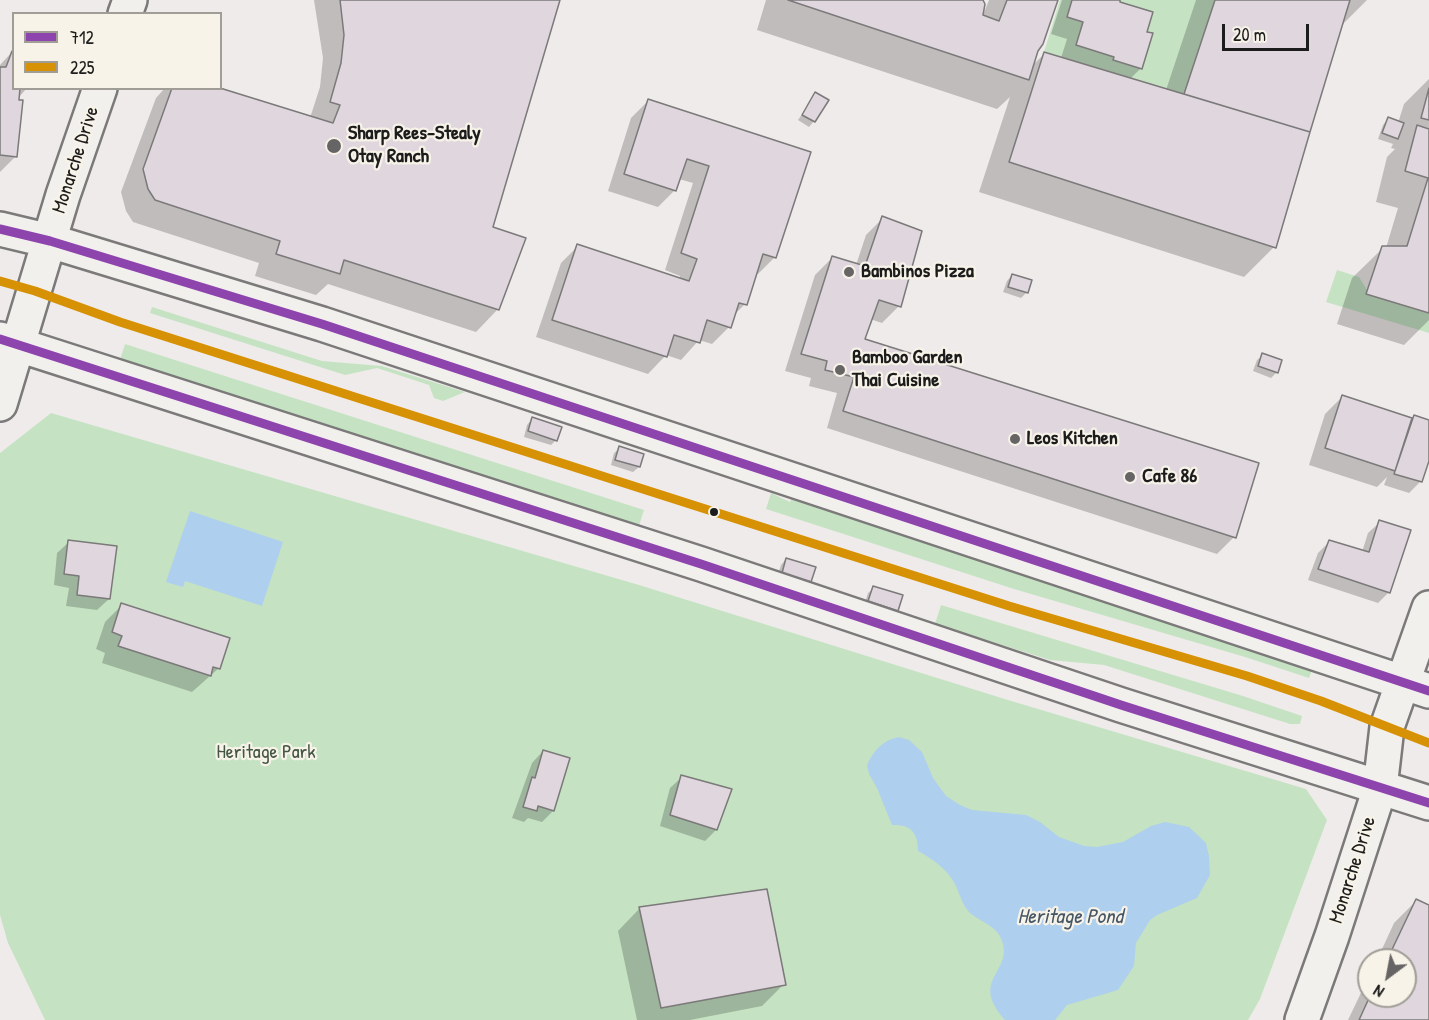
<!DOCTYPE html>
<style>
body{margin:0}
#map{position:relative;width:1429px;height:1020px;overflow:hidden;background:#f0ebeb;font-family:"Patrick Hand",sans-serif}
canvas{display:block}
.legend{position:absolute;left:12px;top:12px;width:210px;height:78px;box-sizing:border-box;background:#f7f3e8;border:2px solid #9f9d96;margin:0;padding:8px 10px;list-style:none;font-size:18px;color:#1c1c1c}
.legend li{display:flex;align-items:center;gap:12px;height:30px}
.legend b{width:30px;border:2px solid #9f9d96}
.north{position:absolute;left:1357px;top:948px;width:60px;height:60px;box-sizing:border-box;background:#f7f3e8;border:2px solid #9f9d96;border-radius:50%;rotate:212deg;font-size:16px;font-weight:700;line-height:24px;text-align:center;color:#1c1c1c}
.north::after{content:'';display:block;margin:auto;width:21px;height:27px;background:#666464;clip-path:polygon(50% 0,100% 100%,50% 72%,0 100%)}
.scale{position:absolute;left:1222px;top:24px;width:87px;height:27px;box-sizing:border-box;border:3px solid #1c1c1c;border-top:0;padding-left:8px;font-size:18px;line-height:21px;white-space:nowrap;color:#1c1c1c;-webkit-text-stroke:4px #f7f3e8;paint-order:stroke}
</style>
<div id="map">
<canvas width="1429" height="1020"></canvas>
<ul class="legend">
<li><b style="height:8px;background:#8e44ad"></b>712</li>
<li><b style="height:8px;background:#d69104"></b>225</li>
</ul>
<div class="north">N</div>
<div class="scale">20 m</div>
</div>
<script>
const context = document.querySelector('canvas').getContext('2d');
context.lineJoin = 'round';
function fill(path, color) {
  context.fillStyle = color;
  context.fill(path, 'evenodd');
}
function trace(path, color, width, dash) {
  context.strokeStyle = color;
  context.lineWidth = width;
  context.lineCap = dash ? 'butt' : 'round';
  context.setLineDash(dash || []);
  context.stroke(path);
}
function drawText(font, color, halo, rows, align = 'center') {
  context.font = font + ' "Patrick Hand",sans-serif';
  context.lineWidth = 4.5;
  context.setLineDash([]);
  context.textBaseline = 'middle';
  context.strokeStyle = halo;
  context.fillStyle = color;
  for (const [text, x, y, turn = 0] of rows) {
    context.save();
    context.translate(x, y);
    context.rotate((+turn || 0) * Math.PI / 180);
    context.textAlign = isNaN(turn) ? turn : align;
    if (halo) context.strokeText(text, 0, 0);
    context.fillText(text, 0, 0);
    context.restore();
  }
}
const green = new Path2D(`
 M 1060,0 L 1215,0 L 1184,94 L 1044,52 Z
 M 1337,270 L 1359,277 L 1367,290 L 1429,313 L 1429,333 L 1326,302 Z
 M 152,307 L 322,361 L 382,366 L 465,392 L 443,401 L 434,398 L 429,385 L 377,368 L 345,375 L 150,313 Z
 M 125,344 L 644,510 L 638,529 L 119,363 Z
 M 51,413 L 639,585 L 1008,700 L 1306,789 L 1327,820 L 1260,999 L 1248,1020 L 45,1020 L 8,943 L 0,915 L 0,453 Z
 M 771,493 L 790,502 L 792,497 L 1314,665 L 1309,678 L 1245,657 L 1014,589 L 766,509 Z
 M 941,605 L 1243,696 L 1302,716 L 1300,724 L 1290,724 L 1104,665 L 1050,660 L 935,624 Z`);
const water = new Path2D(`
 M 190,511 L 283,542 L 262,606 L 185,581 L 183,587 L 166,582 Z
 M 899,737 L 909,740 L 922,752 L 933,778 L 946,796 L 960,805 L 972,810 L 1026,815 L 1040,822 L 1059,837 L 1084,846 L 1097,847 L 1123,842 L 1151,826 L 1165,822 L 1189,827 L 1206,843 L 1209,856 L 1210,875 L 1197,898 L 1157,915 L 1150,920 L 1136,943 L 1134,966 L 1118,990 L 1067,1005 L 1055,1020 L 1005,1020 C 970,980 1010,974 1003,944 C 999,926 982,923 970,913 C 962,905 960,894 955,884 C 946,868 934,860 918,851 C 918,832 910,824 892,825 L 877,788 L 869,774 L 867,765 C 874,750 883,740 899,737 Z`);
const shadow = new Path2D(`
 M 314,0 L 559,0 L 491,228 L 498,309 L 476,332 L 328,284 L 316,295 L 255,276 L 259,263 L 133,222 L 126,211 L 121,192 L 156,98 L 165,88 L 217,88 L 310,118 L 320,87 L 323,58 Z
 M 766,0 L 981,0 L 983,15 L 989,0 L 1055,0 L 1032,66 L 1045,53 L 1061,58 L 1067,39 L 1051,34 L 1062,0 L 1119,0 L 1118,3 L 1145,33 L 1141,68 L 1130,79 L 1166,90 L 1196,0 L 1367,0 L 1341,26 L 1274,247 L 1244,277 L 979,192 L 1010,97 L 997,109 L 757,30 Z
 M 12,52 L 14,88 L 27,88 L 18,98 L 16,156 L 0,172 L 0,65 Z
 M 1429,79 L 1429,320 L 1404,345 L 1337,324 L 1352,278 L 1383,248 L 1386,248 L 1398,208 L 1376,202 L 1387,157 L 1395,149 L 1391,148 L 1393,144 L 1378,139 L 1383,125 L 1388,119 L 1398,123 L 1404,104 Z
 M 816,94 L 814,121 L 809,127 L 798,120 Z
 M 648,101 L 809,153 L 775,257 L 758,274 L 756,273 L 745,304 L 732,317 L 729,327 L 712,344 L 699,340 L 681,360 L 666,355 L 648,374 L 536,337 L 561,263 L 578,246 L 679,279 L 680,276 L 665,270 L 693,183 L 679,179 L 675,190 L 658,207 L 608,191 L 631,118 Z
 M 883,218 L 899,306 L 882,323 L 870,319 L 863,340 L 1234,537 L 1217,554 L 827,428 L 837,393 L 809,386 L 811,378 L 785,371 L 815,275 L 832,258 L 856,265 L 866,235 Z
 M 1012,275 L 1027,292 L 1021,298 L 1003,292 L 1007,281 Z
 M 1263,355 L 1277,372 L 1271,378 L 1253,371 L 1257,360 Z
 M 1342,397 L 1411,419 L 1414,416 L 1429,421 L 1429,456 L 1421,481 L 1409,493 L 1384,485 L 1387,477 L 1377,487 L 1309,465 L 1325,414 Z
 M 532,419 L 556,440 L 551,445 L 524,437 L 527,425 Z
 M 620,448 L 639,467 L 633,472 L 611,465 L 614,453 Z
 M 1380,522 L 1389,592 L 1378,603 L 1308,580 L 1318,553 L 1329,542 L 1362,552 L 1368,533 Z
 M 69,542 L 109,599 L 97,610 L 66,606 L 69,588 L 54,585 L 57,553 Z
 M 786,559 L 810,582 L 805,587 L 777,578 L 781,565 Z
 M 874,588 L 897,610 L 891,615 L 864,606 L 868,593 Z
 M 122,605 L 219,668 L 192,692 L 102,663 L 105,653 L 96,649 L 105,622 Z
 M 543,751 L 553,811 L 542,822 L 528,818 L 524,822 L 512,818 L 532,763 Z
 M 682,777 L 716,830 L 705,841 L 660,826 L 670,788 Z
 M 1416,901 L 1429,906 L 1429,1020 L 1348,1020 L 1369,976 L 1369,996 L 1405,996 L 1405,960 L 1377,960 L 1394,923 Z
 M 640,908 L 784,984 L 762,1006 L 690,1020 L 637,1020 L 618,931 Z`);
const building = new Path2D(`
 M 340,0 L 560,0 L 493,227 L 526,238 L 499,310 L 344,260 L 340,274 L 276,254 L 280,241 L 155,200 L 148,189 L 143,169 L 172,88 L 220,88 L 333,123 L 340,105 L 330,102 L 341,63 L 344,35 Z
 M 788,0 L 983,0 L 985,4 L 983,15 L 999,21 L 1007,0 L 1058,0 L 1043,44 L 1038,51 L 1029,80 Z
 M 1072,0 L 1120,0 L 1120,2 L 1153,12 L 1147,32 L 1153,33 L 1142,69 L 1113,60 L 1114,57 L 1076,45 L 1083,22 L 1067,17 Z
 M 1215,0 L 1350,0 L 1310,132 L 1184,94 Z
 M 12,51 L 14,51 L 14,88 L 20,88 L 19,100 L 23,100 L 17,157 L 0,155 L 0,67 L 6,67 Z
 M 1044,52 L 1310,132 L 1276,248 L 1009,162 Z
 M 1429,88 L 1429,120 L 1421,118 Z
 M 815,92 L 829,100 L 815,122 L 802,115 Z
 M 648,99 L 811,152 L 776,258 L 763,254 L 747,305 L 739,303 L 731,328 L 707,320 L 700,343 L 674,335 L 667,357 L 552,320 L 577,244 L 689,281 L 697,259 L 681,253 L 709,166 L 687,159 L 676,191 L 624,174 Z
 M 1388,117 L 1404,123 L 1398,139 L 1382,133 Z
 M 1417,125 L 1429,129 L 1429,313 L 1366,294 L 1382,246 L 1407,246 L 1428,178 L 1405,171 Z
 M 882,216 L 922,231 L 901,307 L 879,300 L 865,339 L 1259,463 L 1236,538 L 843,411 L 854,377 L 825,370 L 827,361 L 801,354 L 832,256 L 865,266 Z
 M 1012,274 L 1032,280 L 1028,293 L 1008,287 Z
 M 1262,353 L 1282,360 L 1278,373 L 1258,366 Z
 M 1342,395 L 1412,418 L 1395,471 L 1325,448 Z
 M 1414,415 L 1429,420 L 1429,461 L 1422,482 L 1394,474 Z
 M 532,417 L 562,427 L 557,441 L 528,431 Z
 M 619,446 L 644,454 L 640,467 L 615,460 Z
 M 1379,520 L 1411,530 L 1390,593 L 1318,569 L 1329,540 L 1369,552 Z
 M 68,540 L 117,546 L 110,599 L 77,595 L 79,576 L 64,574 Z
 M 786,558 L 816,567 L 811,582 L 782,573 Z
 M 873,586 L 903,595 L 898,611 L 868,601 Z
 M 121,603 L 230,638 L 220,669 L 213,667 L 211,676 L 118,646 L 122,636 L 112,632 Z
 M 543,750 L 570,758 L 554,811 L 538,806 L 537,811 L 523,807 L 532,777 L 535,778 Z
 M 681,775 L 732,789 L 717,830 L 670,815 Z
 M 767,889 L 786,985 L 661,1008 L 639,907 Z
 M 1416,899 L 1429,905 L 1429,1020 L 1359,1020 L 1370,996 L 1405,996 L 1405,960 L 1387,960 Z`);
const secondary = new Path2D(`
 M 125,14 L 130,0
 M 0,229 L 50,241 L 322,324 L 1429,691
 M 0,339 L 701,564 L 1121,705 L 1429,803
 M 0,404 L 63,195 L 100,88
 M 1302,1020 L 1332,936 L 1380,788 L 1387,727 L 1429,608`);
const bus1 = new Path2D(`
 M 0,229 L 50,241 L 322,324 L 1429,691
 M 0,339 L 701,564 L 1121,705 L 1429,803`);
const bus2 = new Path2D(`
 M 0,281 L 35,291 L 120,322 L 1009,606 L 1247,676 L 1321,701 L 1429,743`);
const markers = [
 [334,146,8,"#666464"],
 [849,272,6,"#666464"],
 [840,370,6,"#666464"],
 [1015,439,6,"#666464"],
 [1130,477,6,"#666464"],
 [714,512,5,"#1c1c1c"]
];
const poiNames = [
 ["Sharp Rees-Stealy",348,134],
 ["Otay Ranch",348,157],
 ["Bambinos Pizza",861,272],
 ["Bamboo Garden",852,358],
 ["Thai Cuisine",852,381],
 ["Leos Kitchen",1027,439],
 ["Cafe 86",1142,477]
];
const streetNames = [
 ["Monarche Drive",76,160,-72],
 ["Monarche Drive",1353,870,-72]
];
const parkNames = [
 ["Heritage Park",266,753]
];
const waterNames = [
 ["Heritage Pond",1070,917]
];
fill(green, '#c5e3c3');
fill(water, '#aecfed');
fill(shadow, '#0003');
fill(building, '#dfd6de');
trace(building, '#7b7979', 1.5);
trace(secondary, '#7b7979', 38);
trace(secondary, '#f2f0ed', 33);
trace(bus1, '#8e44ad', 9);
trace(bus2, '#d69104', 9);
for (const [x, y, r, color] of markers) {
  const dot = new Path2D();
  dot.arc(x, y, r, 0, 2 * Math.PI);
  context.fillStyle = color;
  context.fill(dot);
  trace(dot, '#f7f3e8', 2);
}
drawText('bold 20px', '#1c1c1c', '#f7f3e8', poiNames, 'left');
drawText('20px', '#1c1c1c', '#f7f3e8', streetNames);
drawText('20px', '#445644', '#f7f3e8', parkNames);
drawText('italic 21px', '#455666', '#f7f3e8', waterNames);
</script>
